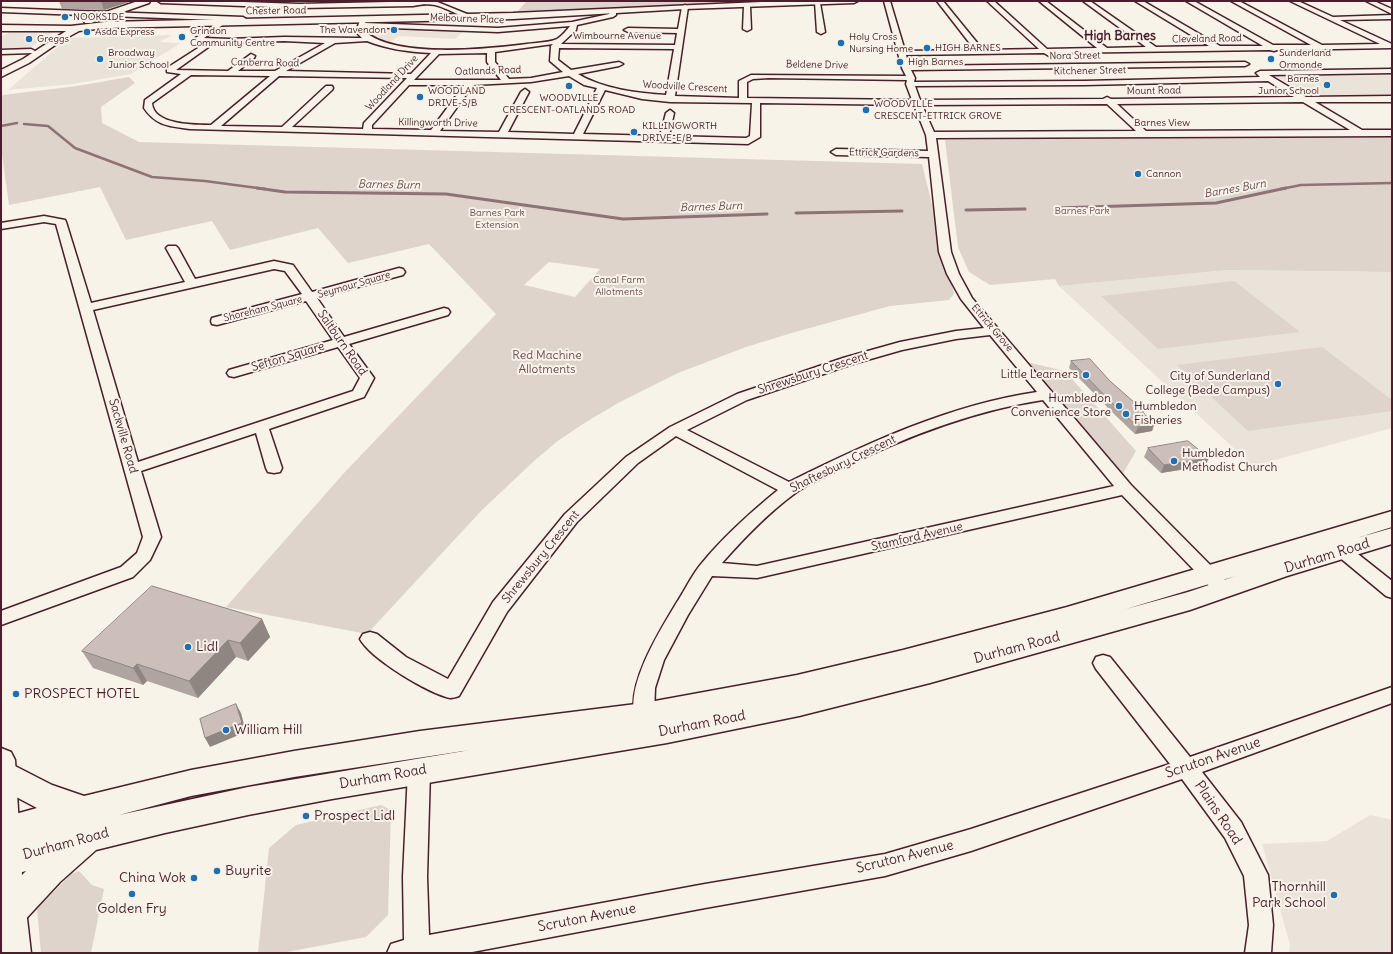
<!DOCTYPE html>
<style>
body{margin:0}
#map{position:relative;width:1393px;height:954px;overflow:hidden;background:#f7f3e8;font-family:Delius,sans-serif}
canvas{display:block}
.frame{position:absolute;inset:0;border:2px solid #4a1f2b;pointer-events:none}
</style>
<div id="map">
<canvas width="1393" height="954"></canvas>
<div class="frame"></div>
</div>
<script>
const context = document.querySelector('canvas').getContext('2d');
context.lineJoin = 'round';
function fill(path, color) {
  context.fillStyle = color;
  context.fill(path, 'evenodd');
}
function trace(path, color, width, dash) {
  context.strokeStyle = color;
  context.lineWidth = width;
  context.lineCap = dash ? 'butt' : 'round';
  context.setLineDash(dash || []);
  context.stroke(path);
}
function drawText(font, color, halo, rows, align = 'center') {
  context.font = font + ' Delius,sans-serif';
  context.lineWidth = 4;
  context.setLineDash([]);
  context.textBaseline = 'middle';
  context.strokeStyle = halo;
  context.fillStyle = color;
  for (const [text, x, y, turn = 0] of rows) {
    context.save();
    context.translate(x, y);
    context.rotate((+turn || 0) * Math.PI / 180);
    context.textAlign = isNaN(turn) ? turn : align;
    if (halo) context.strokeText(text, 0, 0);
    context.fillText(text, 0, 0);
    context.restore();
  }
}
const built = new Path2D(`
 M 371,27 L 409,28 L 464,31 L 455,39 L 399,36 L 388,43 L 368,35 L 366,28 Z
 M 13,30 L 51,30 L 54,32 L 31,47 L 18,50 L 1,50 L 1,37 Z
 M 172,35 L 159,42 L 181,43 L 131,74 L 73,84 L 8,90 L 68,38 Z
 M 1392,72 L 1392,96 L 1309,96 L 1270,73 Z
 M 1228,270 L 1392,272 L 1392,428 L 1253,466 L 1059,286 Z
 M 1370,815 L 1392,820 L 1392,953 L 1289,953 L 1290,945 L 1262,844 L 1327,841 Z`);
const green = new Path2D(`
 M 527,1 L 821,1 L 763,4 L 674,5 L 515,14 Z
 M 129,77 L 135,83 L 101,107 L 102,123 L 139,142 L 922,164 L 954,294 L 949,300 L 890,306 L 795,332 L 746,347 L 678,373 L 620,402 L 586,422 L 559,440 L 534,461 L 482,510 L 367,634 L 226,607 L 344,473 L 496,314 L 429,244 L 348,263 L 318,228 L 230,250 L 212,221 L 126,240 L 100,187 L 9,205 L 1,148 L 1,98 L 3,95 L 77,86 ZM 549,262 L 600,269 L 575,297 L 524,285 Z
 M 1392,135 L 1392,272 L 1228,270 L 1059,286 L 1055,279 L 990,285 L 969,272 L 958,247 L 945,140 Z
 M 1234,281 L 1300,332 L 1158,349 L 1101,296 Z
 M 1322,347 L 1392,400 L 1392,411 L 1248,431 L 1177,365 Z
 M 1018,360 L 1065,371 L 1136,451 L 1118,482 Z
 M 381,805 L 391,810 L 388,915 L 366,937 L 282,953 L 258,953 L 269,848 L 296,825 Z
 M 79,871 L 92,885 L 104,889 L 91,953 L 41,953 L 37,909 L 71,874 Z`);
const streamFar1 = new Path2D(`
 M 24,124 L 48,126 L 75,148 L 152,177 L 205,181 L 265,189
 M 1,126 L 17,123
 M 1281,189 L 1301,185 L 1392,183`);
const stream = new Path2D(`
 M 257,188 L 285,192 L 446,194 L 623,219 L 767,214
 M 1056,208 L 1216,203 L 1286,188
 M 966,210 L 1025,209
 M 796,213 L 902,211`);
const minor = new Path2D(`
 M 158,1 L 215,1 L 299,4 L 435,1 L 467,14 L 465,19 L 461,19 L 460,15 C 441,7 434,1 413,6 L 299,8 L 161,3 Z
 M 884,1 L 890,1 L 905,51 L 975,50 L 937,1 L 943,1 L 983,50 L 1039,49 L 987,1 L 994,1 L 1047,49 L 1097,48 L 1039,1 L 1046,1 L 1107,48 L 1146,47 L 1083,1 L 1090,1 L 1156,47 L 1209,46 L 1135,1 L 1143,1 L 1220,46 L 1263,46 L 1186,1 L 1194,1 L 1273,45 L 1311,45 L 1231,1 L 1239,1 L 1322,45 L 1380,44 L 1290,1 L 1298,1 L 1333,17 L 1392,15 L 1392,19 L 1340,20 L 1392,44 L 1392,48 L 1277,50 L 1274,51 L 1270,50 L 1052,53 L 1052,56 L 1049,56 L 1044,53 L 906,55 L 909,66 L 1245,62 L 1249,64 L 1245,66 L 911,70 L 915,78 L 914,82 L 1084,81 L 1260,77 L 1256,73 L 1260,71 L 1392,69 L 1392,73 L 1269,75 L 1306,97 L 1392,96 L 1392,102 L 1315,102 L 1362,130 L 1392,130 L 1392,136 L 936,138 L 951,252 L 959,274 L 972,298 L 1131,485 L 1230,585 L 1233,590 L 1230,595 L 1224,597 L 1218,595 L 1122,495 L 757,578 L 712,576 L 688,615 L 664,660 L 655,688 L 654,715 L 651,721 L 644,724 L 637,721 C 621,689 665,622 682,594 C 688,584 694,572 702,563 C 725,535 750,513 778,490 L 676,436 L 638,463 L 577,522 L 507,612 L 459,696 C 456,697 453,698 450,698 C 428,693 371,659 360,639 L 363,634 L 370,632 L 377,634 L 406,657 L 448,679 L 493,602 L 565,514 L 626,457 L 670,427 L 737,394 L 843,358 L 900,342 L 956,331 L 984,328 L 961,299 L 947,274 L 939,252 L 929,157 L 836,155 L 831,152 L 836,149 L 928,151 L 926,135 L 914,105 L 760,103 L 760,137 L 748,144 L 190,129 C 169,126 156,126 144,108 L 145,100 L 181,74 L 167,72 L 167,68 L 206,43 L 194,39 L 222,21 L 225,23 L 224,24 L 204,38 L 229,39 L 284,37 L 358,38 L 362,38 L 356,32 L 360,20 L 363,18 L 366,20 L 365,23 L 498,28 L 572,22 L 609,14 L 611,11 L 613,10 L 616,12 L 616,15 L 613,17 L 577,25 L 576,30 L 561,44 L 675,45 L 677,33 L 628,32 L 624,30 L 628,28 L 678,29 L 682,7 L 685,5 L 688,7 L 675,96 L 739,98 L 739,81 L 751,75 L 906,76 L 902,68 ZM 570,26 C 567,30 562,36 557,39 C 552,42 534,43 527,44 C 487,49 396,59 364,31 L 364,27 L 498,32 ZM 284,41 L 325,43 L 275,71 L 238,71 L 254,58 L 255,56 L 251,54 L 228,71 L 176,70 L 214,43 ZM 367,41 C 387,49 408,52 431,53 L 411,74 L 286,71 L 335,43 ZM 553,44 L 551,46 L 550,61 L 563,72 L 531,78 L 509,79 L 495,62 L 495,52 ZM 559,48 L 674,49 L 666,95 C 637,93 603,89 578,74 L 619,66 L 623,64 L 619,62 L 571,70 L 558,60 ZM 487,53 L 487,62 L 501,80 L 414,80 L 439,54 ZM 191,75 L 270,76 L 211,125 C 195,125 153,125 152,103 ZM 279,76 L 407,78 L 364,123 L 363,129 L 292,127 L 332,90 L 333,88 L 332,86 L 326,86 L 282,127 L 221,126 ZM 569,76 L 584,85 L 597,88 L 574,134 L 508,132 L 529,92 L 525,89 L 521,92 L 499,132 L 440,131 L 473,85 L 531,82 ZM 769,78 L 907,80 L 906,84 L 912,100 L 747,98 L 747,82 L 753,79 ZM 1268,81 L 1294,97 L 1111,99 L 1107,97 L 1103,99 L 920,100 L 915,86 L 1084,85 ZM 409,85 L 464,85 L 431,130 L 372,129 L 372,125 ZM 605,90 L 642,99 L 670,102 L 752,103 L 750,136 L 746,138 L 669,136 L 674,113 L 670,110 L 666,113 L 660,136 L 583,134 ZM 1303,102 L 1350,130 L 1146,131 L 1117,104 ZM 1107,104 L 1136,131 L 934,132 L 922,105 ZM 990,335 L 1037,392 C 949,405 868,443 789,482 L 687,430 L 747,400 L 853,364 L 902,350 L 956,339 ZM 1043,400 L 1114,486 L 757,566 L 722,563 C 744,538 767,514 794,494 C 805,485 821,479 834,472 C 900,439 970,411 1043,400 Z
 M 1366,1 L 1374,1 L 1392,9 L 1392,14 Z
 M 815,2 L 820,3 L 825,32 L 821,34 L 817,32 Z
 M 747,4 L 750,6 L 751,29 L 747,31 L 743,29 L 744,6 Z
 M 1,8 L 243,17 L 246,19 L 243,21 L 1,12 Z
 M 31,49 L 35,51 L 34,53 L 1,54 L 1,50 Z
 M 44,216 L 65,220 L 66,222 L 91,303 L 185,282 L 166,248 L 168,246 L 176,246 L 178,248 L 195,279 L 274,261 L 293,265 L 312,292 L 399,268 L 403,269 L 405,272 L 403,275 L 317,298 L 344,337 L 444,308 L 448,309 L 450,312 L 448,315 L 349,344 L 374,378 L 364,397 L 269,429 L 282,468 L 280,472 L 274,473 L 268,472 L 266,468 L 256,433 L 141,471 L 161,537 L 150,560 L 133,577 L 1,625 L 1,611 L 121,567 L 137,553 L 143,537 L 56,224 L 44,222 L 1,229 L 1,223 ZM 274,269 L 285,271 L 302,294 L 212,318 L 211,321 L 212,324 L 217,325 L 306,301 L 333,340 L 229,370 L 227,373 L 229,376 L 234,377 L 338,347 L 360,378 L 353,391 L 138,462 L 93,310 Z
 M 1333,537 L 1339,539 L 1392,581 L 1392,598 L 1386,596 L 1327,547 L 1324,543 L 1327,539 Z
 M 1103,655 L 1110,657 L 1190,757 L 1392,687 L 1392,703 L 1202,772 L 1241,822 L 1268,875 L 1273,925 L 1271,953 L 1245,953 L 1249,925 L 1244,876 L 1225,838 L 1182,779 L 971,851 L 885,876 L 705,908 L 467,953 L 387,953 L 391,944 L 404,940 L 403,877 L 408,771 L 411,764 L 419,761 L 427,764 L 430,771 L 427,877 L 429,935 L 705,884 L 885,854 L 971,829 L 1170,764 L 1096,669 L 1093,663 L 1096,657 Z`);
const major = new Path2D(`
 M 138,1 L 150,1 L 149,3 L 91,23 L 85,23 L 84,21 L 85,19 Z
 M 784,1 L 858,1 L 854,3 L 685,9 L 513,19 L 105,28 L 79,31 L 61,41 L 29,63 L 1,77 L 1,70 L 23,59 L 66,31 L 1,31 L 1,25 L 71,26 L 105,22 L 513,13 Z
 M 1,748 L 11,752 L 15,760 L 22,875 L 31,953 L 1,953 Z`);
const highway = new Path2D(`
 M 1392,511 L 1392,527 L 1357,538 L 1392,528 L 1392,544 L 1287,576 L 1190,610 L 930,683 L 799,716 L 667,743 L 332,799 L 248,815 L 165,833 L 96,850 L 60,882 L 22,923 L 10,928 L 1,924 L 1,896 L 26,871 L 1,878 L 1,818 L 37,808 L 1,789 L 2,761 L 13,765 L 52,785 L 84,796 L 191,770 L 294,751 L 420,731 L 644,703 L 797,675 L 903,650 L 1067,607 ZM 1236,576 L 1188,592 L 1126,609 ZM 470,750 L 248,787 L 119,815 L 191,796 L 294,777 Z`);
const wall = new Path2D(`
 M 59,1 L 132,1 L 104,10 L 62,9 Z
 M 1071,361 L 1110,381 L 1154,425 L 1152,431 L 1135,434 L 1115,415 L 1069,368 Z
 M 1148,448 L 1205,466 L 1161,473 L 1144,457 Z
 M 262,619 L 270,637 L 248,661 L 236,657 L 198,698 L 147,681 L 143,685 L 93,668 L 82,651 Z`);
const shadedWall = new Path2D(`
 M 101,1 L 132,1 L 104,10 Z
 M 1154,425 L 1152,431 L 1135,434 L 1138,427 Z
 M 1209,458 L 1205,466 L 1161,473 L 1164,465 Z
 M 262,619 L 270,637 L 248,661 L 240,643 Z
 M 228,640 L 236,657 L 198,698 L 189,681 Z
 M 137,664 L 147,681 L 143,685 L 133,668 Z
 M 236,704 L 241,713 L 246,732 L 210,747 L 205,738 Z`);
const building = new Path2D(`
 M 1090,359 L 1110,381 L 1144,411 L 1142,411 L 1154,425 L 1138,427 L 1117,408 L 1071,361 Z
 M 1188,441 L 1209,458 L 1164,465 L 1148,448 Z
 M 152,586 L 262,619 L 240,643 L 228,640 L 189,681 L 137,664 L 133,668 L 82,651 Z
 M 236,704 L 242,723 L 205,738 L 200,719 Z`);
const markers = [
 [65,17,4,"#1f6fb2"],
 [394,30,4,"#1f6fb2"],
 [87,32,4,"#1f6fb2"],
 [182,37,4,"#1f6fb2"],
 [29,39,4,"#1f6fb2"],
 [841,43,4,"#1f6fb2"],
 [927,48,4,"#1f6fb2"],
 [100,59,4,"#1f6fb2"],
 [1271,59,4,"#1f6fb2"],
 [900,62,4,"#1f6fb2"],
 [1327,85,4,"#1f6fb2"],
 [569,86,4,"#1f6fb2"],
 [420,97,4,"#1f6fb2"],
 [866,110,4,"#1f6fb2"],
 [634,132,4,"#1f6fb2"],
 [1138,174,4,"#1f6fb2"],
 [1086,375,4,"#1f6fb2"],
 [1278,384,4,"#1f6fb2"],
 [1119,406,4,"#1f6fb2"],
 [1126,414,4,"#1f6fb2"],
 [1174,461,4,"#1f6fb2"],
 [188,647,4,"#1f6fb2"],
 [16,694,4,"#1f6fb2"],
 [226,730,4,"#1f6fb2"],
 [306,816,4,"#1f6fb2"],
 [217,871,4,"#1f6fb2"],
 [194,878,4,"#1f6fb2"],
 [132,894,4,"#1f6fb2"],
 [1334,895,4,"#1f6fb2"]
];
const farStreetnames = [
 ["Chester Road",276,11,-1],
 ["Melbourne Place",467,19,2],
 ["Wimbourne Avenue",617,36],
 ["Cleveland Road",1207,39,-1],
 ["Nora Street",1075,56,-1],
 ["Canberra Road",265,63,1],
 ["Beldene Drive",817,65,1],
 ["Oatlands Road",488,71,-2],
 ["Kitchener Street",1090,71,-1],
 ["Woodland Drive",392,83,-47],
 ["Woodville Crescent",685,87,3],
 ["Mount Road",1154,91,-1],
 ["Killingworth Drive",438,123,1],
 ["Barnes View",1162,123],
 ["Ettrick Gardens",884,153,1],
 ["Seymour Square",354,285,-16],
 ["Shoreham Square",263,309,-14],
 ["Ettrick Grove",992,328,50]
];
const farPoinames = [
 ["NOOKSIDE",73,17],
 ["The Wavendon",386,30,"right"],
 ["Grindon",190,31],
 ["Community Centre",190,43],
 ["Asda Express",95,32],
 ["Holy Cross",849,37],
 ["Nursing Home",849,49],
 ["Greggs",37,39],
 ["HIGH BARNES",935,48],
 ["Broadway",108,53],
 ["Junior School",108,65],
 ["Sunderland",1279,53],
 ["Ormonde",1279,65],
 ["High Barnes",908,62],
 ["Barnes",1319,79,"right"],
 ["Junior School",1319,91,"right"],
 ["WOODLAND",428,91],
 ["DRIVE-S/B",428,103],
 ["WOODVILLE",569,98,"center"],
 ["CRESCENT-OATLANDS ROAD",569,110,"center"],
 ["WOODVILLE",874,104],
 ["CRESCENT-ETTRICK GROVE",874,116],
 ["KILLINGWORTH",642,126],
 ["DRIVE-E/B",642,138],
 ["Cannon",1146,174]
];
const farParknames = [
 ["Barnes Park",1082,211],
 ["Barnes Park",497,213],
 ["Extension",497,225],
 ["Canal Farm",619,280],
 ["Allotments",619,292]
];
const farWaternames = [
 ["Barnes Burn",389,185,1],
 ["Barnes Burn",1235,189,-10],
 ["Barnes Burn",711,207,-2]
];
const streetNames = [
 ["Saltburn Road",342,343,55],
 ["Sefton Square",288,357,-17],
 ["Shrewsbury Crescent",813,373,-18],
 ["Sackville Road",123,436,74],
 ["Shaftesbury Crescent",843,464,-26],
 ["Stamford Avenue",917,537,-13],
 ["Shrewsbury Crescent",541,557,-51]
];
const parkNames = [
 ["Red Machine",547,356],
 ["Allotments",547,370]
];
const poiNames = [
 ["Little Learners",1078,375],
 ["City of Sunderland",1270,377],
 ["College (Bede Campus)",1270,391],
 ["Humbledon",1111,399],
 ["Convenience Store",1111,413],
 ["Humbledon",1134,407,"left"],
 ["Fisheries",1134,421,"left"],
 ["Humbledon",1182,454,"left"],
 ["Methodist Church",1182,468,"left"]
];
const farDistrictnames = [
 ["High Barnes",1120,36]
];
const nearStreetnames = [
 ["Durham Road",1327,556,-17],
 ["Durham Road",1017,648,-15],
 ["Durham Road",702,724,-11],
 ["Scruton Avenue",1213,758,-19],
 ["Durham Road",383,777,-10],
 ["Plains Road",1218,813,56],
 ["Durham Road",66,844,-15],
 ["Scruton Avenue",905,857,-14],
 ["Scruton Avenue",587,918,-11]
];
const nearPoinames = [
 ["Lidl",196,647],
 ["PROSPECT HOTEL",24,694],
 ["William Hill",234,730],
 ["Prospect Lidl",314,816],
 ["Buyrite",225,871],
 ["China Wok",186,878,"right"],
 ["Thornhill",1326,887,"right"],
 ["Park School",1326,903,"right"],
 ["Golden Fry",132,909,"center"]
];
fill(built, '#eae3da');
fill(green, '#ded4cc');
trace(streamFar1, '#8e7275', 2.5);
trace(stream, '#8e7275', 3);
trace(minor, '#4a1f2b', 3);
trace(major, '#4a1f2b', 3);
trace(highway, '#4a1f2b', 3);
fill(minor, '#f7f3e8');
fill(major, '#f7f3e8');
fill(highway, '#f7f3e8');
fill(wall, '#afa49f');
fill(shadedWall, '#8f8682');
fill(building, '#ccbfb9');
trace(building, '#8f8682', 1);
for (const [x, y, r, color] of markers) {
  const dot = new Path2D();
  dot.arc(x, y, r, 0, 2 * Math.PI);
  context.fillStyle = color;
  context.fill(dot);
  trace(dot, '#f7f3e8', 1.5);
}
drawText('10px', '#4a1f2b', '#f7f3e8', farStreetnames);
drawText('10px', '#4a1f2b', '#f7f3e8', farPoinames, 'left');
drawText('10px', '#6f4c53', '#f7f3e8', farParknames);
drawText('italic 11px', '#6c4950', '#f7f3e8', farWaternames);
drawText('12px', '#4a1f2b', '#f7f3e8', streetNames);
drawText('12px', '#6f4c53', '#f7f3e8', parkNames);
drawText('12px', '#4a1f2b', '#f7f3e8', poiNames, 'right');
drawText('bold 13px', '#4a1f2b', '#f7f3e8', farDistrictnames);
drawText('14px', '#4a1f2b', '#f7f3e8', nearStreetnames);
drawText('14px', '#4a1f2b', '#f7f3e8', nearPoinames, 'left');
</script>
